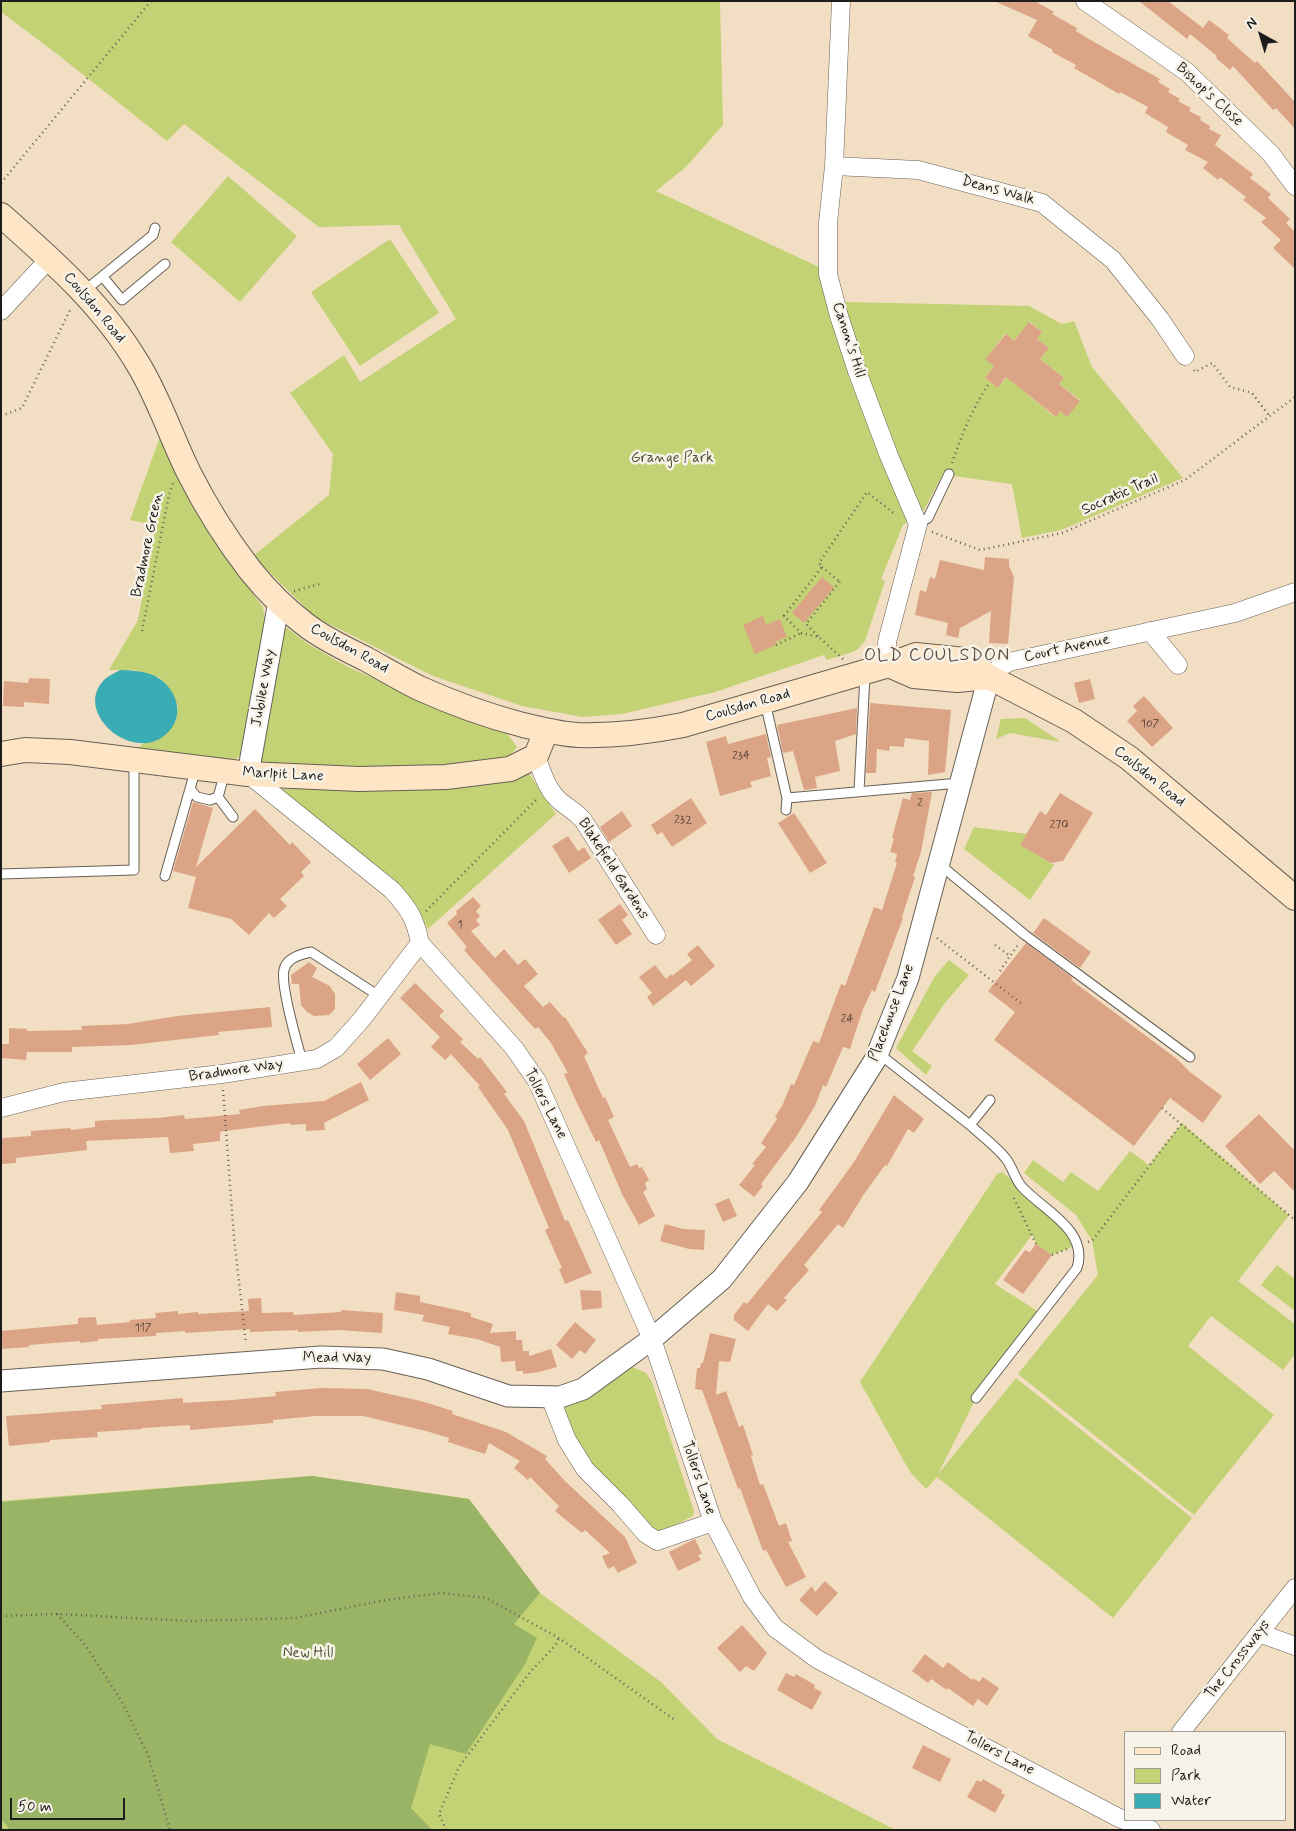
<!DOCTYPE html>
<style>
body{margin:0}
#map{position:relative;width:1296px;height:1831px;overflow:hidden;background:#f2dfc3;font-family:Mynerve,sans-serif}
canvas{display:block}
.frame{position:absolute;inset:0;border:2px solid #1c1c1c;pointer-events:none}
.legend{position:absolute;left:1124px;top:1731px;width:162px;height:90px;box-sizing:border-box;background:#f7f3e8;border:1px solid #9f9d96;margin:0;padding:6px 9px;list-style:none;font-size:15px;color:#1c1c1c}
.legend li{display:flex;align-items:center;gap:10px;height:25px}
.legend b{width:25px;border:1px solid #9f9d96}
.north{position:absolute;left:1236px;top:10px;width:50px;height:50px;-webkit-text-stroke:4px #f7f3e8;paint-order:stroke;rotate:321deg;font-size:14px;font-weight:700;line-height:20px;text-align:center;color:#1c1c1c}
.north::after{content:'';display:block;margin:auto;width:18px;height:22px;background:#1c1c1c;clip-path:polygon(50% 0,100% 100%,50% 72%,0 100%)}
.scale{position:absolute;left:10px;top:1798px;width:115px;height:22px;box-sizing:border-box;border:2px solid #1c1c1c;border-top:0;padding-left:6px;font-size:15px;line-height:18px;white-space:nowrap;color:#1c1c1c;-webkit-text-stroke:4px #f7f3e8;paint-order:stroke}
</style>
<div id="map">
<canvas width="1296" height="1831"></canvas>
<div class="frame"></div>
<ul class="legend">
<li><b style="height:6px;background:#fde5c5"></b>Road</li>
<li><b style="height:14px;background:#c3d274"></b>Park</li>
<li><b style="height:14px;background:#3aacb3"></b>Water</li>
</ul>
<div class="north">N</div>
<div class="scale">50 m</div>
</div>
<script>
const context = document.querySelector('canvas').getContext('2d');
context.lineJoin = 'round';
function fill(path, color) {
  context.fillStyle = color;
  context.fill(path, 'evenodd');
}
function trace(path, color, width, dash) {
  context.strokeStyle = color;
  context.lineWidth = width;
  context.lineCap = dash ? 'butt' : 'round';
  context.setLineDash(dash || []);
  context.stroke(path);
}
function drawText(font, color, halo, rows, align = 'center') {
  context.font = font + ' Mynerve,sans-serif';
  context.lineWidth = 5;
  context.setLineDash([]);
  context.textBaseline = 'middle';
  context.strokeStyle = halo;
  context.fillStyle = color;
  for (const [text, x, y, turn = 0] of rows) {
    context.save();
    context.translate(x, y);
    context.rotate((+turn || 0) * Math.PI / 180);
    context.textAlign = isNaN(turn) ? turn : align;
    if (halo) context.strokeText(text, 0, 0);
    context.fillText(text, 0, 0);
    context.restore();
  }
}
const green = new Path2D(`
 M 1,1 L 720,1 L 723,125 L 686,167 L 656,191 L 819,267 L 845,302 L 1029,306 L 1062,324 L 1074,321 L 1092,367 L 1183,478 L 1061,530 L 1022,538 L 1012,484 L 953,476 L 944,472 L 924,510 L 903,525 L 881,579 L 885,581 L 865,641 L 858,649 L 850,653 L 827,660 L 824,655 L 715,692 L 622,714 L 583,717 L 522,706 L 433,676 L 315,617 L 253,556 L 329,495 L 333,454 L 290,393 L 344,355 L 360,382 L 456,319 L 399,225 L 319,227 L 184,124 L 167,141 L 57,54 L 1,12 ZM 1030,322 L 1042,332 L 1037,339 L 1049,348 L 1040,359 L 1064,378 L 1059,384 L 1080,400 L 1067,417 L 1060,411 L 1055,417 L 1007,377 L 998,388 L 985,378 L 994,366 L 986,359 L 1005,334 L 1014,341 Z
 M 228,176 L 297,236 L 240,302 L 171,242 Z
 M 390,239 L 439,313 L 360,366 L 311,292 Z
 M 161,434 L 190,502 L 221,552 L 263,607 L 266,629 L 247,745 L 238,758 L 219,764 L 134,751 L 144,743 L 156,741 L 176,721 L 178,706 L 160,678 L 134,670 L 109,670 L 138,620 L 156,525 L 130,520 Z
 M 287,628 L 305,642 L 344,665 L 426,702 L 506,732 L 517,747 L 508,758 L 448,767 L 269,769 L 259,762 L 281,630 Z
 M 1025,718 L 1061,742 L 1010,733 L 996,739 L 1001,719 Z
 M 528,772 L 556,814 L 428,929 L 404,892 L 280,789 L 413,787 Z
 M 974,827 L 1027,834 L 1021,845 L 1054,865 L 1030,900 L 964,849 Z
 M 949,960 L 969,975 L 945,1003 L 912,1051 L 932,1066 L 926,1075 L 896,1048 L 935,976 Z
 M 1182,1123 L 1289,1215 L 1238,1281 L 1295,1324 L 1295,1354 L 1283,1370 L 1211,1316 L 1188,1346 L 1274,1415 L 1194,1515 L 1018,1374 L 1098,1275 L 1092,1241 L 1076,1215 L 1024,1173 L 1033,1160 L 1063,1182 L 1071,1172 L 1098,1191 L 1130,1151 L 1149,1165 Z
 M 1002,1172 L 1061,1221 L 1077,1245 L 1052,1255 L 1036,1244 L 1032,1235 L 995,1284 L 1042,1314 L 976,1398 L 938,1474 L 1016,1378 L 1192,1518 L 1113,1618 L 937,1477 L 926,1489 L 910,1472 L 860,1382 L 997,1174 Z
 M 1277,1265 L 1295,1279 L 1295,1311 L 1261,1285 Z
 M 632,1367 L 646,1373 L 652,1382 L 694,1511 L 693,1516 L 662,1532 L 649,1527 L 587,1460 L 576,1443 L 562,1408 L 565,1403 L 618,1372 Z
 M 312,1476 L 469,1499 L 540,1593 L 661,1682 L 717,1739 L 896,1830 L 1,1830 L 1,1501 Z`);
const forest = new Path2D(`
 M 312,1476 L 469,1499 L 540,1593 L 514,1624 L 537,1638 L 525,1664 L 466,1754 L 430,1744 L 411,1808 L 432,1830 L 10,1830 L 1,1818 L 1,1502 Z`);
const water = new Path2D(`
 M 120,670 C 131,670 140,671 150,674 C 171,681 185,707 173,726 C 143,772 70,715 104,680 C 108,676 115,673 120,670 Z`);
const building = new Path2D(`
 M 994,1 L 1035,1 L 1054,12 L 1052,14 L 1077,28 L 1076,31 L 1087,38 L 1160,79 L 1158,82 L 1170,89 L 1168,92 L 1180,99 L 1178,101 L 1191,108 L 1189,111 L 1201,117 L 1200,120 L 1210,126 L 1209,129 L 1221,135 L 1215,145 L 1253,174 L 1250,178 L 1271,194 L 1268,198 L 1290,219 L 1286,223 L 1295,232 L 1295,269 L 1273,248 L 1281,240 L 1261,222 L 1266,218 L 1243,200 L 1246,197 L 1220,177 L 1218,180 L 1203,168 L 1208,162 L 1185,150 L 1188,145 L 1166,132 L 1168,127 L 1145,113 L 1148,107 L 1120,92 L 1119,94 L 1074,68 L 1076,65 L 1052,52 L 1053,50 L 1028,36 L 1037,20 Z
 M 1139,1 L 1168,1 L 1203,28 L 1209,20 L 1229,35 L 1227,38 L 1255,63 L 1257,61 L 1295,102 L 1295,129 L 1276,108 L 1273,110 L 1233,66 L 1230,70 L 1216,58 L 1217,56 L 1190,34 L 1187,39 Z
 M 1029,322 L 1042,332 L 1037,339 L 1049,348 L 1040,359 L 1064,378 L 1059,384 L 1080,401 L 1067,417 L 1060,411 L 1056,417 L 1006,377 L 998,388 L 985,378 L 994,366 L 985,359 L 1006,334 L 1014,341 Z
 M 985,557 L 1009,559 L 1009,566 L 1014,577 L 1008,644 L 989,643 L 991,611 L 960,628 L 958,638 L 946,635 L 948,623 L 915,615 L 920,590 L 926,592 L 930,577 L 935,579 L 940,560 L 984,570 Z
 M 822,577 L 834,587 L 804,623 L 792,613 Z
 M 763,616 L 766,625 L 780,619 L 787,637 L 775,642 L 776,645 L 755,654 L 743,625 Z
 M 29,678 L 50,679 L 49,704 L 24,702 L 24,707 L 3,706 L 4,681 L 28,683 Z
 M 1090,679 L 1095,699 L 1079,703 L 1074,683 Z
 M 1144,696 L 1173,728 L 1152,747 L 1127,721 L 1137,711 L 1133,706 Z
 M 870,703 L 951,710 L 945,772 L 928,775 L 929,741 L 905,738 L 904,747 L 890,746 L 889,751 L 877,749 L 876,773 L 866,773 Z
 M 857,708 L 856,734 L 835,741 L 840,771 L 815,777 L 817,788 L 804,790 L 793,751 L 783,753 L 777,725 Z
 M 766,734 L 771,757 L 767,758 L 771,776 L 750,782 L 752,787 L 720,796 L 706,742 L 726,736 L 728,744 Z
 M 932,792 L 921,852 L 913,876 L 915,877 L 902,917 L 903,918 L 875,992 L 872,990 L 863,1009 L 850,1049 L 843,1047 L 826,1087 L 823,1085 L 815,1106 L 796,1137 L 761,1184 L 763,1186 L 754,1197 L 739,1185 L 755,1165 L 752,1164 L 766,1147 L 761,1143 L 777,1119 L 775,1117 L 783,1104 L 791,1084 L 794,1085 L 813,1041 L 819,1043 L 841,984 L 845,986 L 874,907 L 882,910 L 897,863 L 895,862 L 897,854 L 890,852 L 894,839 L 892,838 L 903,798 L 910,800 L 912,793 Z
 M 1060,793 L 1093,813 L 1063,861 L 1051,863 L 1020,845 L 1040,811 L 1046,815 Z
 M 691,798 L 707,823 L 672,847 L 662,832 L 657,835 L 651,825 Z
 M 193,802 L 213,808 L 196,867 L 255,809 L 290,845 L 292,842 L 311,862 L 301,872 L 304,876 L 280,899 L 287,906 L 274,918 L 269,913 L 249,935 L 231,919 L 188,908 L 196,877 L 173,871 Z
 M 622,811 L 632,826 L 609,842 L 600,827 Z
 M 794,813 L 827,863 L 810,873 L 778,823 Z
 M 568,836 L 578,851 L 584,847 L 591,858 L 569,873 L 552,846 Z
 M 473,897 L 481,906 L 476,911 L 480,916 L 476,920 L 480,925 L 471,931 L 495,958 L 504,949 L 518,965 L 525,959 L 538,974 L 524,986 L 543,1007 L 550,1002 L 564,1018 L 565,1017 L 588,1053 L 584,1056 L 603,1098 L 605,1097 L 614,1117 L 608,1120 L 630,1167 L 637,1164 L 639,1168 L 642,1167 L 649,1180 L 645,1183 L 647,1189 L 643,1192 L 655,1216 L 639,1225 L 622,1194 L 599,1140 L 596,1142 L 577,1103 L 564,1074 L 568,1073 L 551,1043 L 538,1027 L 535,1029 L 464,950 L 467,947 L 447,923 L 457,914 L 456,911 Z
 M 620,904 L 628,915 L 622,920 L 632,934 L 616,945 L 598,920 Z
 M 1044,918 L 1091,952 L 1080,968 L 1033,933 Z
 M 1026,943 L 1073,978 L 1071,980 L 1177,1059 L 1190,1072 L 1222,1096 L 1203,1123 L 1170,1098 L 1134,1146 L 994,1040 L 1015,1012 L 988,991 Z
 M 698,945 L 715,966 L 691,986 L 686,980 L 653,1006 L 647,997 L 652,993 L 639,977 L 655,965 L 666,979 L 671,974 L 672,976 L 692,960 L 687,954 Z
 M 309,962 L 317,968 L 312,977 L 330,986 L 335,994 L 335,1009 L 329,1015 L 314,1016 L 307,1012 L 301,1005 L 299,984 L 292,984 L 291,975 Z
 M 415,983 L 444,1011 L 439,1016 L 463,1039 L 460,1042 L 478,1059 L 480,1057 L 507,1092 L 504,1094 L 524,1121 L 565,1221 L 568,1220 L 592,1273 L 565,1284 L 559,1269 L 562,1268 L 545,1230 L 549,1228 L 508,1130 L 478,1087 L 480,1086 L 451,1054 L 445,1060 L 431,1047 L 440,1037 L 400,998 Z
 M 270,1007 L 272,1027 L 218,1032 L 219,1035 L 131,1045 L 72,1047 L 72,1052 L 27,1052 L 26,1060 L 1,1058 L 1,1044 L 9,1044 L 9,1028 L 27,1029 L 27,1031 L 82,1030 L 81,1026 L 128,1024 L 177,1016 Z
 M 388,1038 L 401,1054 L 370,1080 L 357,1064 Z
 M 361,1082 L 369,1100 L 324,1123 L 325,1130 L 306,1131 L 306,1124 L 290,1125 L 290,1123 L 224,1131 L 220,1132 L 220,1141 L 193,1144 L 194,1151 L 170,1153 L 168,1137 L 86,1141 L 87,1150 L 16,1158 L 16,1163 L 1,1164 L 2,1138 L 31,1136 L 31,1131 L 70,1128 L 71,1130 L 95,1127 L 95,1121 L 109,1120 L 157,1118 L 184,1115 L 185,1119 L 240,1114 L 239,1110 L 263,1106 L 324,1101 Z
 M 894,1095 L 924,1119 L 914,1133 L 908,1129 L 887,1166 L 885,1165 L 864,1194 L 843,1228 L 838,1224 L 804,1265 L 809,1270 L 784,1298 L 787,1300 L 777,1311 L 768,1304 L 748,1331 L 734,1320 L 734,1315 L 744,1302 L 747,1304 L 822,1212 L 819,1210 L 854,1162 Z
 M 1259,1114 L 1295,1151 L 1295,1192 L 1274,1171 L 1260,1184 L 1225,1146 Z
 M 729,1198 L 737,1216 L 723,1222 L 715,1204 Z
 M 665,1224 L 683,1229 L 705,1230 L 704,1250 L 689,1249 L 660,1241 Z
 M 1036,1244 L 1052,1255 L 1023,1294 L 1003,1280 L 1025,1250 L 1030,1252 Z
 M 580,1290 L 601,1291 L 602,1308 L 582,1310 Z
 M 396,1292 L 420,1296 L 420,1302 L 471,1313 L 471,1317 L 493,1324 L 490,1333 L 516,1331 L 516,1340 L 522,1340 L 523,1351 L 529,1351 L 529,1356 L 551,1349 L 557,1367 L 539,1372 L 523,1374 L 523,1371 L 516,1371 L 515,1361 L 501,1362 L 500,1347 L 477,1339 L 448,1334 L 450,1327 L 422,1321 L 424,1315 L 394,1310 Z
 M 261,1298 L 262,1313 L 293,1312 L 294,1315 L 341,1312 L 341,1310 L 383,1313 L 382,1333 L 338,1330 L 298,1332 L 298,1330 L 250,1332 L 250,1329 L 185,1333 L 185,1331 L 156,1333 L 156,1336 L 98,1339 L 98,1341 L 80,1343 L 80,1341 L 29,1345 L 29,1347 L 1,1349 L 1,1331 L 78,1324 L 78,1318 L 96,1317 L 97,1325 L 130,1322 L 130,1320 L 156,1318 L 155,1313 L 178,1311 L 178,1314 L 198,1312 L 198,1314 L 249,1311 L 248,1299 Z
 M 575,1322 L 596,1340 L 585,1354 L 580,1350 L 572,1359 L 556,1345 Z
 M 710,1333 L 736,1339 L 730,1362 L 719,1361 L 716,1395 L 726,1391 L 739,1427 L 743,1425 L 753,1455 L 751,1456 L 760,1485 L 763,1484 L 779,1526 L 786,1523 L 792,1541 L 788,1542 L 806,1577 L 786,1587 L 766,1550 L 763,1551 L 740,1488 L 738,1489 L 702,1390 L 695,1389 L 697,1368 L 700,1368 L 701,1363 L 703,1363 Z
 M 321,1388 L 367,1389 L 421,1401 L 453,1411 L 452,1414 L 506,1432 L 547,1456 L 545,1459 L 565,1481 L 625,1537 L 637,1563 L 618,1573 L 614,1566 L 608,1569 L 602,1556 L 610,1553 L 585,1530 L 582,1533 L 555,1511 L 559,1506 L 530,1477 L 528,1480 L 514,1468 L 520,1461 L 489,1443 L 485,1454 L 448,1442 L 449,1438 L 426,1431 L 363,1416 L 316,1416 L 273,1420 L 273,1423 L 190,1430 L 190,1425 L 142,1428 L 142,1429 L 97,1432 L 98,1437 L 50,1440 L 50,1442 L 9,1446 L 6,1416 L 102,1409 L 101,1405 L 183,1398 L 183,1403 L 232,1400 L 276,1396 L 275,1392 Z
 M 695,1539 L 702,1554 L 698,1555 L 701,1560 L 678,1571 L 669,1552 Z
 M 825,1581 L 838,1593 L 817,1616 L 799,1600 L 812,1586 L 815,1592 Z
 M 742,1625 L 767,1653 L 754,1671 L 746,1666 L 740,1672 L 717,1648 Z
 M 925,1654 L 943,1668 L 948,1662 L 972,1680 L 973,1678 L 979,1682 L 983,1677 L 999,1688 L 987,1706 L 978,1699 L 973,1706 L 948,1688 L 947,1690 L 931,1679 L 928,1683 L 912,1671 Z
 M 786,1673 L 794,1677 L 796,1674 L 815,1685 L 814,1688 L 822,1692 L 812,1710 L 777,1690 Z
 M 923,1745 L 951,1759 L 940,1782 L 912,1768 Z
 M 983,1779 L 1002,1790 L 1001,1793 L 1005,1795 L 995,1813 L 967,1797 L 977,1780 L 981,1782 Z`);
const path = new Path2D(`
 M 1,183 L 151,1
 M 1194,370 L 1195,372 L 1212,363 L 1230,387 L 1252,393 L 1270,417
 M 1,416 L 22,408 L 71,308
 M 952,463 C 962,434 973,407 990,382
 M 932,532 L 980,550 L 1062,533 L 1185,480 L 1295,397
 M 822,567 L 840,582
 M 294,591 L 323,583
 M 142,631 L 169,495 L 173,483
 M 818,636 L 806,624 L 842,579
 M 776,645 L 801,633
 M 843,659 L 819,637 L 801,633 L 784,616 L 822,567 L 819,563 L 867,492 L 896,515
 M 426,911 L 537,799
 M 937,938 L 1022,1004
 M 995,945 L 1010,956 L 1018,945
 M 1000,971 L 1010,956
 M 223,1090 L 234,1238 L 246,1344
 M 1162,1108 L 1295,1220
 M 1014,1198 L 1036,1244
 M 1088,1242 L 1092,1241 L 1182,1123
 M 1052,1255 L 1067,1249
 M 57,1614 L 86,1646 L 122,1702 L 148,1755 L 170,1830
 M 1,1616 L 57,1614 L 189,1621 L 295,1618 L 385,1600 L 441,1593 L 486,1598 L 559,1638 L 675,1720
 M 446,1830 L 439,1814 L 459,1767 L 531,1671 L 555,1646 L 559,1638`);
const service = new Path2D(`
 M 103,277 L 122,300 L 165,264
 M 83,292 L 153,235 L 155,228
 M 918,524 L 928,518 L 949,474
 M 765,702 L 787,798 L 960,783
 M 225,772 L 218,797 L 233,817
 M 190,789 L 197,797 L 210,800 L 218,797
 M 859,791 L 865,675
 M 786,810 L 787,798
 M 939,864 L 1025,935 L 1190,1057
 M 1,874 L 134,870 L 134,761
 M 165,876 L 196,768
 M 878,1053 L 970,1125 L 990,1100
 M 302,1061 C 297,1043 280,985 284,970 C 286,958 301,954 311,952 L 379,996
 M 970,1125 C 982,1136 997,1147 1007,1160 C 1013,1169 1015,1179 1022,1187 C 1043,1210 1089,1230 1077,1268 L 976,1398`);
const minor = new Path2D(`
 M 841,1 L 834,166 L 828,223 L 828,274 L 839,316 L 857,371 L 889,456 L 918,524 L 887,642 L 889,665
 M 1085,1 L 1187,72 L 1271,154 L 1295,186
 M 834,166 L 918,170 L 1042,203 L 1113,260 L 1160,319 L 1185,356
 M 1,311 L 50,258
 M 1150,631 L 1178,665
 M 989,677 L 999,668 L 1009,662 L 1235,613 L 1295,592
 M 536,756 C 542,772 547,791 561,802 C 570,809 574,810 583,820 L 656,935
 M 248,774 L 392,890 C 409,909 415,918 420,943 L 514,1048 L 537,1081 L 652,1339 L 713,1522 L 752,1597 L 775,1628 L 817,1659 L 1119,1818 L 1151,1830
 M 1,1108 L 64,1092 L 222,1074 L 317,1059 L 336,1048 L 362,1019 L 420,943
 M 550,1397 L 567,1440 L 585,1469 L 620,1504 L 646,1534 L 657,1541 L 713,1522
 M 1259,1633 L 1295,1646
 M 1181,1732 L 1295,1588`);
const tertiary = new Path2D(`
 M 248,774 L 279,601
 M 1,1381 L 321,1357 L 383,1359 L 428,1369 L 508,1396 L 560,1397 L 583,1389 L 652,1339 L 722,1279 L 798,1182 L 875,1060 L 908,978 L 989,677`);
const secondary = new Path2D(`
 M 1,215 C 52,260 103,305 138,364 C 159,398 171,437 189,473 C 206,507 227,540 250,570 C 266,590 286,610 306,625 C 324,639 346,649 366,659 C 384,669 401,679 419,688 C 452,703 488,716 523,725 C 541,729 559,734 578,735 C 614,736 648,732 683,725 L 889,665 L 916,655 L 966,660 L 989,677 L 1074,721 L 1129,758 L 1295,898
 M 889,665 L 914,676 L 957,680 L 989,677
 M 1,754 L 25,750 L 70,752 L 248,774 L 359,779 L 446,777 L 510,769 L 536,756 L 546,731`);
const numberNames = [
 ["107",1150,724],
 ["234",741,756],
 ["2",920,803],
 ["232",683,820],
 ["270",1059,825],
 ["1",460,925],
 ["24",847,1019],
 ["117",143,1328]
];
const streetNames = [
 ["Bishop's Close",1209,95,43],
 ["Deans Walk",998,191,15],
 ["Coulsdon Road",94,308,50],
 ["Canon's Hill",848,340,72],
 ["Socratic Trail",1120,495,-24],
 ["Bradmore Green",148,545,-78],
 ["Coulsdon Road",349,649,29],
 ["Court Avenue",1067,649,-12],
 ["Jubilee Way",264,688,-80],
 ["Coulsdon Road",748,706,-16],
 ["Marlpit Lane",283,775,3],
 ["Coulsdon Road",1149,777,39],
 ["Blakefield Gardens",613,869,57],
 ["Placehouse Lane",892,1013,-69],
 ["Bradmore Way",236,1071,-8],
 ["Tollers Lane",545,1104,63],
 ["Mead Way",337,1359],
 ["Tollers Lane",698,1478,71],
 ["The Crossways",1238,1660,-52],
 ["Tollers Lane",999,1754,28]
];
const parkNames = [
 ["Grange Park",672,459],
 ["New Hill",308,1654]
];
const quarterNames = [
 ["OLD COULSDON",937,656]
];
fill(green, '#c3d274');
fill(forest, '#9ab466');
fill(water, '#3aacb3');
fill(building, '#dca486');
trace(service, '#676056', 11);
trace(minor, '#676056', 19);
trace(tertiary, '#676056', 23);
trace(secondary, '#676056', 26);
trace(path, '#676056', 2.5, [1, 4]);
trace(service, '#fff', 9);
trace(minor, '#fff', 18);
trace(tertiary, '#fff', 21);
trace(secondary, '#fde5c5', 24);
drawText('12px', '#4c3e36', null, numberNames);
drawText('15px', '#1c1c1c', '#f7f3e8', streetNames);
drawText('15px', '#4e5336', '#f7f3e8', parkNames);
context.letterSpacing = '1px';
drawText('18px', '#5f4c41', '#f7f3e8', quarterNames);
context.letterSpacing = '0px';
</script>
